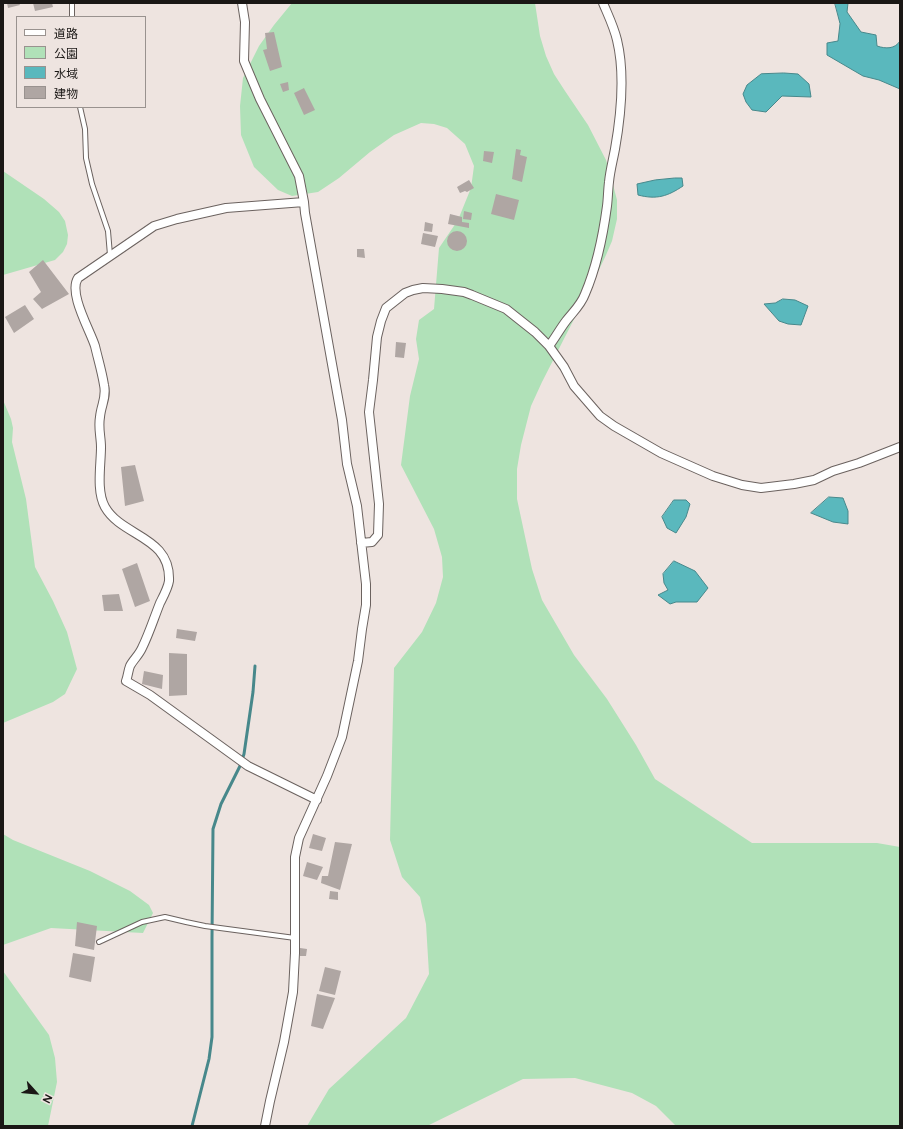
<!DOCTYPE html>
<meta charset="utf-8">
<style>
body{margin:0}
#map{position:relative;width:903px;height:1129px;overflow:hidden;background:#eee4e0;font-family:Figtree,"Noto Sans JP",sans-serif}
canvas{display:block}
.frame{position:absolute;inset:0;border:4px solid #1a1715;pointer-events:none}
.legend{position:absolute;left:16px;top:16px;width:130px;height:92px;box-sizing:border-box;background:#eee4e0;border:1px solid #99928f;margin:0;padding:5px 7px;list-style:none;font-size:12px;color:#1a1715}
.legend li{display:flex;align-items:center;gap:8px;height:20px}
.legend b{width:20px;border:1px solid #99928f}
.north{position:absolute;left:16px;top:1073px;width:40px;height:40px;-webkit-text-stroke:3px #eee4e0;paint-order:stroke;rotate:117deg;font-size:11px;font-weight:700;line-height:16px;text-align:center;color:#1a1715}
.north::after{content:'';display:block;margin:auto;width:14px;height:18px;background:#1a1715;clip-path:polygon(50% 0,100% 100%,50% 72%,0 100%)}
</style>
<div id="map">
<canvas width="903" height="1129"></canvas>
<div class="frame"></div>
<ul class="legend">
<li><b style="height:5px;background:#fff"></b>道路</li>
<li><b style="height:11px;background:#b0e1b8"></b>公園</li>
<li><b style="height:11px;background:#5ab8bd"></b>水域</li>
<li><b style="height:11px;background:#afa6a3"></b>建物</li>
</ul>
<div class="north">N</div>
</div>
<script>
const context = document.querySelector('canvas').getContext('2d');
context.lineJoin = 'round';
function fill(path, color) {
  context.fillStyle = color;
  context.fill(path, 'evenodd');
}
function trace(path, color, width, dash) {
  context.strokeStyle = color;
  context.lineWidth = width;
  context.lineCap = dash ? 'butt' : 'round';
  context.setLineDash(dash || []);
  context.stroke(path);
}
const green = new Path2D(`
 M 292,3 L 535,3 L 540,36 L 546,56 L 554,74 L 565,91 L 588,125 L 606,160 L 612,181 L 617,200 L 617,219 L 612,241 L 606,255 L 596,276 L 542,382 L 531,406 L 521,445 L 517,469 L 517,499 L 532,569 L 542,600 L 574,655 L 607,699 L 636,745 L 655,779 L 752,843 L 877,843 L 900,847 L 900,1126 L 676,1126 L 656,1106 L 632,1093 L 575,1078 L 523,1079 L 427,1126 L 307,1126 L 329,1089 L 406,1018 L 429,974 L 426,924 L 420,897 L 402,877 L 390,840 L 394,668 L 422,632 L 436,603 L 443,577 L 442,557 L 434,529 L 401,465 L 410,396 L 419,359 L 416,339 L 419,320 L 434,309 L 439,248 L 458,220 L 471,188 L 474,166 L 465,144 L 447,128 L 434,124 L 421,123 L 394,135 L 370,152 L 339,178 L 318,192 L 292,196 L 278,190 L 254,167 L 241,135 L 240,106 L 243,78 L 259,46 L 274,25 Z
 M 3,171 L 44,199 L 59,212 L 65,221 L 68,235 L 67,244 L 63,252 L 55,260 L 3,275 Z
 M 3,400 L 11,419 L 13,428 L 12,442 L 26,499 L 35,567 L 53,601 L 67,632 L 77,669 L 65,694 L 53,702 L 3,723 Z
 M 3,834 L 13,840 L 90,871 L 130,891 L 149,905 L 153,913 L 143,933 L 51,928 L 3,945 Z
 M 3,971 L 49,1035 L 55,1058 L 57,1082 L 48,1126 L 3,1126 Z`);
const water = new Path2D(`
 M 835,3 L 848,3 L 847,12 L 861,32 L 876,35 L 877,46 C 886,49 895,49 900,41 L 900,89 L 879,80 L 863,76 L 827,55 L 827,43 L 838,41 L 840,24 Z
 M 784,73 L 798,74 L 809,84 L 811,97 L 782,96 L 766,112 L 752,110 L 746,102 L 743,94 L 747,85 L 761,74 Z
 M 675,178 L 682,178 L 683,186 C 668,196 657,200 638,195 L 637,184 L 655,180 Z
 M 783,299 L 795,300 L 808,306 L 801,325 L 788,324 L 779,321 L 764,304 L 775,303 Z
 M 829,497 L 843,498 L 848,511 L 848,524 L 833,522 L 811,513 Z
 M 674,500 L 686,500 L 690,504 L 686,517 L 676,533 L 667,528 L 662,517 Z
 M 674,561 L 695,571 L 708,588 L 697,602 L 676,602 L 670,604 L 658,595 L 668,590 L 664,583 L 663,574 Z`);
const stream = new Path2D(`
 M 192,1126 L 209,1059 L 212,1037 L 212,938 L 213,829 L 221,804 L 240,766 L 244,754 L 253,692 L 255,666`);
const building = new Path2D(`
 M 7,3 L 19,3 L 20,5 L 8,8 Z
 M 33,3 L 52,3 L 53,7 L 35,11 Z
 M 274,32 L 282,67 L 270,71 L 263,50 L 267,49 L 265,33 Z
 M 288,82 L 289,90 L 283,92 L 280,84 Z
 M 304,88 L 315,110 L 304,115 L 294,93 Z
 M 516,149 L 521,150 L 520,155 L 527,157 L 522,182 L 512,179 Z
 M 484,151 L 494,152 L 492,163 L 483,161 Z
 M 469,180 L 474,188 L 467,192 L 465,191 L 460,193 L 457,187 Z
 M 496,194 L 519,200 L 514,220 L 491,214 Z
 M 464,211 L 472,213 L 471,220 L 463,219 Z
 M 450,214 L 462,217 L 462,222 L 469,223 L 469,228 L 448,224 Z
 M 425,222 L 433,224 L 432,232 L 424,231 Z
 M447 241a10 10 0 1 1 20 0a10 10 0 1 1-20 0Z
 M 423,233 L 438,236 L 435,247 L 421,244 Z
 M 357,249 L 364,249 L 365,258 L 357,257 Z
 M 43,260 L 69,294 L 42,309 L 33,299 L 41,292 L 29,272 Z
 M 25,305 L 34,319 L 14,333 L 5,317 Z
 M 396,342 L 406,343 L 404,358 L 395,357 Z
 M 135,465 L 144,501 L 125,506 L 121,467 Z
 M 137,563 L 150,601 L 135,607 L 122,569 Z
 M 119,594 L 123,611 L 104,611 L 102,595 Z
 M 177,629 L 197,632 L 195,641 L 176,638 Z
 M 169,653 L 187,654 L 187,695 L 169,696 Z
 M 144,671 L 163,675 L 162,689 L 142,684 Z
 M 313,834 L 326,838 L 322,851 L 309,848 Z
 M 335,842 L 352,844 L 340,890 L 321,883 L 322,876 L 328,876 Z
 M 307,862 L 323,867 L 317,880 L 303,876 Z
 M 330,891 L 338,892 L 338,900 L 329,899 Z
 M 77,922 L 97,926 L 94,950 L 75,946 Z
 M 300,948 L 307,949 L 306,956 L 300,956 Z
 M 73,953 L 95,957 L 91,982 L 69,977 Z
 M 325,967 L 341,971 L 335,995 L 319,991 Z
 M 317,994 L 335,998 L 323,1029 L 311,1026 Z`);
const lane = new Path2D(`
 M 72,3 L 72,17
 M 80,107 L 85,129 L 86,158 L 92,184 L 108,231 L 110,255
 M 99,942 L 142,922 L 165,917 L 186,922 L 205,926 L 295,938`);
const street = new Path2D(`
 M 242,3 L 245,22 L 244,61 L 260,99 L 299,176 L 304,202 L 305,213 L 342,420 L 347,464 L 357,506 L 366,584 L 366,605 L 362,629 L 358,661 L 342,737 L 327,776 L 299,838 L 295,857 L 295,953 L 293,992 L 284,1042 L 270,1101 L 265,1126
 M 304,202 L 226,208 L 177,219 L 154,226 L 78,278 C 68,293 90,330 95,346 C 98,359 102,372 104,385 C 107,397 101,405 100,417 C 98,428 101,437 101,447 C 101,465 96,491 105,507 C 122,537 171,536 169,581 C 168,588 163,597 160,603 C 154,618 149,634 142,648 C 139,655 133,660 130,666 C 128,671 128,676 126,681 L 150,695 L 248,766 L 317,800
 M 549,346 C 555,338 560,329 566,321 C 573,312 581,305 585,294 C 597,266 603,236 607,206 C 608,198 608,190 609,182 C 610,171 613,160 615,149 C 621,115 625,73 617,40 C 614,27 608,15 603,3
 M 361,543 L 372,542 L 378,535 L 379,504 L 369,412 L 373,380 L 377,337 L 381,321 L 386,308 L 405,293 L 413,290 L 423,288 L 442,289 L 464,292 L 472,295 L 506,309 L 535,332 L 549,346 L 564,367 L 574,386 L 600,416 L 614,426 L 661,453 L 713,476 L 742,485 L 761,488 L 794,484 L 814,480 L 833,471 L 859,463 L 900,447`);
fill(green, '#b0e1b8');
fill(water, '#5ab8bd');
trace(water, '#47888b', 1);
trace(stream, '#47888b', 3);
fill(building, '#afa6a3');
trace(lane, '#6b625f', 6);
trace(street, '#6b625f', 10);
trace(lane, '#fff', 4);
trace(street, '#fff', 8);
</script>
